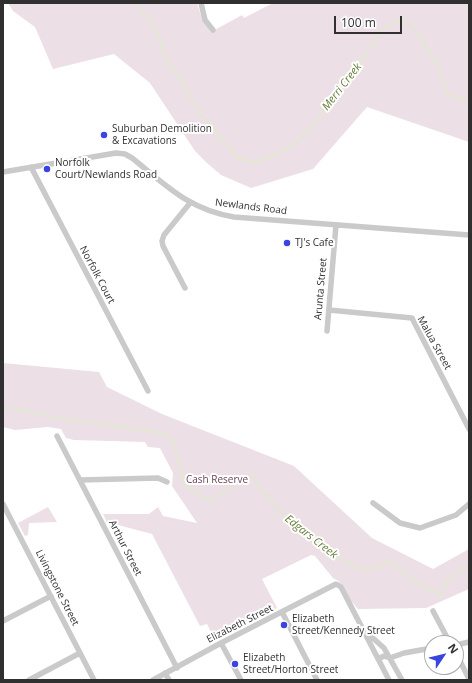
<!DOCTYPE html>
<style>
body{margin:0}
#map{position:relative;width:472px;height:683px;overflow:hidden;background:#fff;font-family:"Open Sans",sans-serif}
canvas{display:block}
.frame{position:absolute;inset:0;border:4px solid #303030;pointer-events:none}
.north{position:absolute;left:424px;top:635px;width:40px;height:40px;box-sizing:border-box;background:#fff;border:1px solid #acacac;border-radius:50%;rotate:55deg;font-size:11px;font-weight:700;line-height:16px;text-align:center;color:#303030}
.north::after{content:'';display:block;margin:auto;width:14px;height:18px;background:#3a45df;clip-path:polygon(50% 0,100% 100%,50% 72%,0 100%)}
.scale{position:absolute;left:334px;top:16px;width:68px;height:18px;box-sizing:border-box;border:2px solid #303030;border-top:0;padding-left:5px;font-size:12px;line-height:14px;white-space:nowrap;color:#303030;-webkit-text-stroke:3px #fff;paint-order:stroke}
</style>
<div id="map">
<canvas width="472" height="683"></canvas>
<div class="frame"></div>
<div class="north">N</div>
<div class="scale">100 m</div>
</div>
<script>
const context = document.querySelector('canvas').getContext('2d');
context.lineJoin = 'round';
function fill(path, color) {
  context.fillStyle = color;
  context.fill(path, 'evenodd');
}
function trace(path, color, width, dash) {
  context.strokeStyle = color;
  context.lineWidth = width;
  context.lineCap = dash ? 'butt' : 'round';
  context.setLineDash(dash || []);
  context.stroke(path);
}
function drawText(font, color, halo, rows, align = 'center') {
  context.font = font + ' "Open Sans",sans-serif';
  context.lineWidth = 4;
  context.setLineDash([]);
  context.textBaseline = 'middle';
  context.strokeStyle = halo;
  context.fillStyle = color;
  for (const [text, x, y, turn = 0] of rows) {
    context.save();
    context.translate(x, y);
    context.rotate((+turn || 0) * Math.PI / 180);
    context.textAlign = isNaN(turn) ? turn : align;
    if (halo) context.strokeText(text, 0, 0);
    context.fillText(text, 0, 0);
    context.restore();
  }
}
const green = new Path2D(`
 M 8,3 L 197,3 L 202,19 L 211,32 L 242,15 L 244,18 L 273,3 L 469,3 L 469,142 L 367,107 L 313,169 L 251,188 L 221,175 L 207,163 L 195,151 L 150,83 L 114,54 L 53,69 L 35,27 L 13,11 Z
 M 3,363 L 99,372 L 107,387 L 162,414 L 294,466 L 372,538 L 433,569 L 469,549 L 469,589 L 426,608 L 358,609 L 336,584 L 340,582 L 333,578 L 315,556 L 311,555 L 262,579 L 277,608 L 215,640 L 207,624 L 200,626 L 152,534 L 107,522 L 103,514 L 149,514 L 158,507 L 163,516 L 197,523 L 172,486 L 173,473 L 160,448 L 148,447 L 145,442 L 74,440 L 66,438 L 61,429 L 48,427 L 15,430 L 3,427 Z
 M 48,507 L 57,522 L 29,523 L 28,535 L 25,536 L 18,523 Z`);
const stream = new Path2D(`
 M 134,3 L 150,20 L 159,36 L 162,48 L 171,68 L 182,81 L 199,113 L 207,120 L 222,140 L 234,152 L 237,158 C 242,160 249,161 255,161 C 271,161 301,141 312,128 C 319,119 324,107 331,98 C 338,89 347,85 353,76 C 363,60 377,30 395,21 C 398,20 402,21 404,20 L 418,33 L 438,64 L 447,94 L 469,102
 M 3,407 L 77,421 L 163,433 L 173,441 L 185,485 L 212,502 L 233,485 L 249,474 L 284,516 L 339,558 L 363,571 L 392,562 L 415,582 L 441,595 L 446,581 L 469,565`);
const minor = new Path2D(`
 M 201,3 L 205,20 L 213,30
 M 31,167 L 148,391
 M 3,172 L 116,153 L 125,154 L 132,158 C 166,185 189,210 234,217 L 469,235
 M 185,288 L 163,246 L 162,241 L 164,235 L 190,203
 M 329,310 L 412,318 L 469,429
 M 327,331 L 336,225
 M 57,436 L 177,668
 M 80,480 L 158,478 L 167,482
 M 373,503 L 400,523 L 420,528 L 456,515 L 469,504
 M 3,504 L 94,680
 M 433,611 L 450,643
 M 282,612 L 317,680
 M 3,621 L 51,596
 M 365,631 L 384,648 L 402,680
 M 221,643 L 241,680
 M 456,645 L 469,642
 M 456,653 L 469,679
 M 378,659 L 384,656 L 390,658 L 404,653 L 432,648
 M 165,673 L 169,680
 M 29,680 L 80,653
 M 153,680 L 221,643 L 336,584 L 341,587 L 389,680`);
const markers = [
 [104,135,4,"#3a45df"],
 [47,169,4,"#3a45df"],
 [287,243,4,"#3a45df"],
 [284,625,4,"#3a45df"],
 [235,664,4,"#3a45df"]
];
const poiNames = [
 ["Suburban Demolition",112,129],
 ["& Excavations",112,141],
 ["Norfolk",55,163],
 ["Court/Newlands Road",55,175],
 ["TJ's Cafe",295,243],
 ["Elizabeth",292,619],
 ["Street/Kennedy Street",292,631],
 ["Elizabeth",243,658],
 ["Street/Horton Street",243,670]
];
const streetNames = [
 ["Newlands Road",251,207,7],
 ["Norfolk Court",97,275,62],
 ["Arunta Street",321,289,-85],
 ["Malua Street",434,343,61],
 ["Arthur Street",125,548,63],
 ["Livingstone Street",57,588,63],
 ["Elizabeth Street",240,624,-27]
];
const parkNames = [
 ["Cash Reserve",217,480]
];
const waterNames = [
 ["Merri Creek",342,87,-52],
 ["Edgars Creek",311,537,38]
];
fill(green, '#ecdfe6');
trace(stream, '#dfebcc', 1.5);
trace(minor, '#cacaca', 5.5);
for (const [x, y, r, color] of markers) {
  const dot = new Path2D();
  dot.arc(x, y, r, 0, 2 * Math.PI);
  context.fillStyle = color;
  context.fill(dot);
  trace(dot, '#fff', 1.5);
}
drawText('10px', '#303030', '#fff', poiNames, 'left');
drawText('10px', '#303030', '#fff', streetNames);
drawText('10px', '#6b3e53', '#fff', parkNames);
drawText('italic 11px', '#637d39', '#fff', waterNames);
</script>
